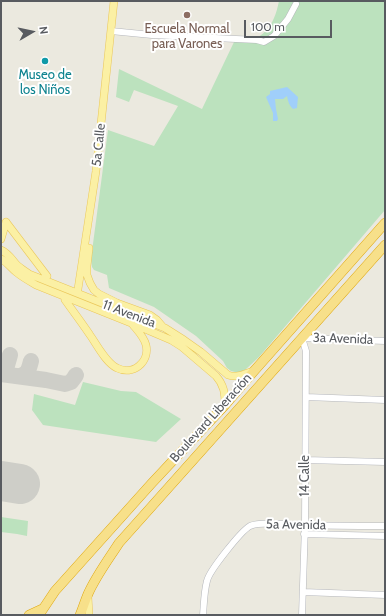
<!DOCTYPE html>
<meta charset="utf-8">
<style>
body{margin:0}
#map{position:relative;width:386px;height:616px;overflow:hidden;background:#ebe9df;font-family:Cabin,sans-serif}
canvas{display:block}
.frame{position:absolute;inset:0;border:2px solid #585b60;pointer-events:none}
.north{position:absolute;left:12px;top:12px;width:40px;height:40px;-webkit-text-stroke:3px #fff;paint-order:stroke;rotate:81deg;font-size:11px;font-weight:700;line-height:16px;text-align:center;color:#585b60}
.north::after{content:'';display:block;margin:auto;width:14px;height:18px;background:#585b60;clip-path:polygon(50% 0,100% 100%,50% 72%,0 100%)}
.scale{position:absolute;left:244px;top:20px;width:88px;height:18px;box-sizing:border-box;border:2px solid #585b60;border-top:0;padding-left:5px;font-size:12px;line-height:14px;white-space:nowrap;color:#585b60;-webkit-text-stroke:3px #fff;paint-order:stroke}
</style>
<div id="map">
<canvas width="386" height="616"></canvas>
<div class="frame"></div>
<div class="north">N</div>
<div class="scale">100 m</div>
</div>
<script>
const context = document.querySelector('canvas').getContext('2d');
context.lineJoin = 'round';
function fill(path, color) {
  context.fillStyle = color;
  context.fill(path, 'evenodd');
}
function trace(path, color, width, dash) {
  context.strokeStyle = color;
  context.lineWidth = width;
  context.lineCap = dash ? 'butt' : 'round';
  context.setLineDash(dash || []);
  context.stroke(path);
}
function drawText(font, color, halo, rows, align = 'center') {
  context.font = font + ' Cabin,sans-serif';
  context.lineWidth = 4;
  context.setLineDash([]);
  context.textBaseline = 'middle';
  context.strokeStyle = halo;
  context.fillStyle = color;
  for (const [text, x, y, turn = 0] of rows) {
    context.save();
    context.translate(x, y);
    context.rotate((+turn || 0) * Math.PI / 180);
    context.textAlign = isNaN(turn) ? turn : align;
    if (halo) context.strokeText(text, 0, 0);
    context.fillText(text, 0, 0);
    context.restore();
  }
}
const green = new Path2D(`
 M 279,1 L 385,1 L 385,210 L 259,357 L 245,370 L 240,372 L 235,372 L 231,371 L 227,368 L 223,361 L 196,336 L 154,307 L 109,288 L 107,275 L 94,270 L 92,267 L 91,259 L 108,130 L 154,146 L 178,106 L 134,90 L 129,102 L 116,97 L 119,69 L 202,109 L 234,42 C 262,43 274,27 279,1 Z
 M 83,382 L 121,391 L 136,392 L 181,419 L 156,442 L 43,425 L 32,410 L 34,394 L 75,405 Z
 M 1,517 L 28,521 L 27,536 L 17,534 L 1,532 Z`);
const water = new Path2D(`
 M 287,87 L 298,97 L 297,108 L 293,109 C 289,105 288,101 287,96 L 283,99 L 275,99 L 276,109 L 278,119 L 277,121 L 273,121 L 273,113 L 266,97 L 270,94 L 270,91 Z`);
const taxiway = new Path2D(`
 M 1,373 L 6,369 L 10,355
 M 1,374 L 46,380 L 65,384 L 71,382 L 74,378 L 76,375
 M 20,376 C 28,374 29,369 31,361`);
const runway = new Path2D(`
 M 1,481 L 20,484`);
const minor = new Path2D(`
 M 111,31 L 152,35 L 257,40 L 264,42 L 274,36 L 288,19 L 296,4
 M 306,397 L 385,400
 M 305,460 L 385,462
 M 304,534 L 385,536
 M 303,592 L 385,595
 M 203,615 C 204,604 204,592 207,581 C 209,571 241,531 250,526 C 260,521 293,525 305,525 C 332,526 358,526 385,526
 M 302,615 L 305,525 L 306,351 L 302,338 L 385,341`);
const major = new Path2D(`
 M 6,222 L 47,276
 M 1,239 L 6,222
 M 89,248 L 87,266 L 87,275 L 90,283 L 94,290 L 99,294 L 117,303 L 150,315 L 157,320 L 163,327
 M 1,250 C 8,253 11,258 16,264 C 20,268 25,271 29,274 L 165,328 L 184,340 L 201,352 L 228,375 C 237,378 244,374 253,371
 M 1,259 C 7,262 11,268 16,272 C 22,277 29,281 36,285 L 131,323 L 171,340 L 182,347 L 216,376 C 224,385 225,393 225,405
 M 78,289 L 96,171 L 114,1
 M 65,300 C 73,311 82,323 90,335 C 97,345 106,363 117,368 C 133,376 150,362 146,345 C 144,337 138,331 133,325
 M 88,597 L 89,615`);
const highway = new Path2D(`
 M 29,615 L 42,609
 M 39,615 L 55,591 L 151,484 L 225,405 L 254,371 L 385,223
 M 80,615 C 83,608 85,601 88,594 C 96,576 108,560 119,543 L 385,245`);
const markers = [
 [187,15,4,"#8d6e63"],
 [45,61,4,"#0f9aa8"]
];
const educationNames = [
 ["Escuela Normal",187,29],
 ["para Varones",187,44]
];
const cultureNames = [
 ["Museo de",45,75],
 ["los Niños",45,90]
];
const streetNames = [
 ["5a Calle",99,145,-84],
 ["11 Avenida",129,314,21],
 ["3a Avenida",343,339,2],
 ["Boulevard Liberación",211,418,-48],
 ["14 Calle",305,476,-90],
 ["5a Avenida",296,525,1]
];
fill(green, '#bce2be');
fill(water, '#a0cffa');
trace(taxiway, '#cecec8', 16);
trace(runway, '#cecec8', 40);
trace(minor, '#b5b7bc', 7);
trace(major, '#eac75a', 8);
trace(highway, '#dfa60b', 10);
trace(minor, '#fff', 6);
trace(major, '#fbf0a4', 7);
trace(highway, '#f7e08a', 9);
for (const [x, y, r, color] of markers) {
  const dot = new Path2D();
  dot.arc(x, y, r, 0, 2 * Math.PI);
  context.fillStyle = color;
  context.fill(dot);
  trace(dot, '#fff', 1.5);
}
drawText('13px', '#785e54', '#fff', educationNames);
drawText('13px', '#0d838f', '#fff', cultureNames);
drawText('13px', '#585b60', '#fff', streetNames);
</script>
